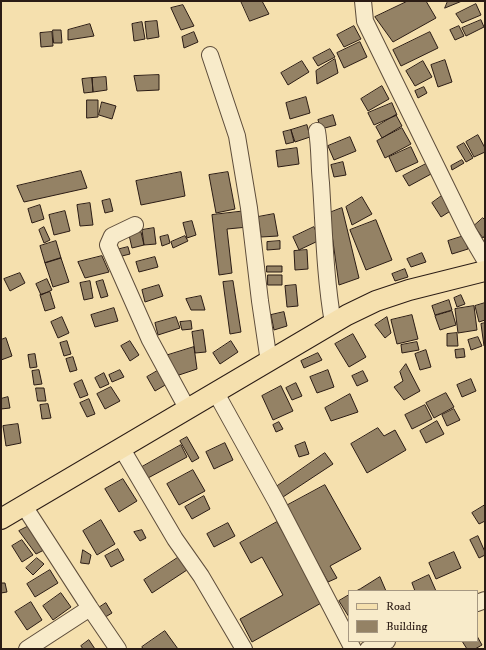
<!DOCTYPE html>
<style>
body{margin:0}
#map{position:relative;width:486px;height:650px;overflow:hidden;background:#f5e0ae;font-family:"IM FELL DW Pica",serif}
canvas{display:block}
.frame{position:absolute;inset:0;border:2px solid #2b1c15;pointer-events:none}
.legend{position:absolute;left:348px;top:590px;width:130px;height:52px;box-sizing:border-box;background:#f8ebca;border:1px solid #a69882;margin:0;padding:5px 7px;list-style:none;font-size:12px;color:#2b1c15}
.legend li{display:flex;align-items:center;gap:8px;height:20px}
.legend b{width:20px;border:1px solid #a69882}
</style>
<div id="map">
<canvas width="486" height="650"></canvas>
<div class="frame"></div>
<ul class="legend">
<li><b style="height:5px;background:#f5e0ae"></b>Road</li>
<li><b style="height:11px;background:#948265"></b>Building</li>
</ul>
</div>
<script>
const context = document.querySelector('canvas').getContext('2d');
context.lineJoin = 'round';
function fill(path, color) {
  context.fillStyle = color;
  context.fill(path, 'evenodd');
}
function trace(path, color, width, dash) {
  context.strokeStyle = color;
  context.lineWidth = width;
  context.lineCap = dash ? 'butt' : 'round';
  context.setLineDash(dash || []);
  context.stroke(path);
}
const building = new Path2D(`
 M 241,1 L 262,1 L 269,14 L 250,21 Z
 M 408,1 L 426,1 L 436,18 L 393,42 L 375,17 Z
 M 448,1 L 462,1 L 445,8 Z
 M 476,4 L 481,15 L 462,23 L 456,14 Z
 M 183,5 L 194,26 L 181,30 L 171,8 Z
 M 481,20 L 484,27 L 466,36 L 462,28 Z
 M 157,21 L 159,37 L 147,39 L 145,22 Z
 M 142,22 L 145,39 L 134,41 L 132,24 Z
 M 90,24 L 94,36 L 68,40 L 68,30 Z
 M 354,26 L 361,39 L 344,47 L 337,35 Z
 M 459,26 L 464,36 L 455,40 L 450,30 Z
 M 53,30 L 61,30 L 62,43 L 54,43 Z
 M 52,32 L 53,46 L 41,47 L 40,33 Z
 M 194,32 L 198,42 L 184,48 L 182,37 Z
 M 430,32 L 438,48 L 401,66 L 393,50 Z
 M 360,42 L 367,57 L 344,68 L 337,53 Z
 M 330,49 L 335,57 L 318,66 L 313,58 Z
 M 335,59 L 338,73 L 317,84 L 316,71 Z
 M 445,60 L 452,82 L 438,87 L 431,65 Z
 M 302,61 L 309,72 L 288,85 L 281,73 Z
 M 423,61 L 432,77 L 415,86 L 406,71 Z
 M 159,75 L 159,90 L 137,91 L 134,76 Z
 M 106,77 L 107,90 L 93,92 L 92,78 Z
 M 92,78 L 93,92 L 84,93 L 82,79 Z
 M 382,86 L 389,99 L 368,111 L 361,99 Z
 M 424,87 L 427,93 L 418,98 L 415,91 Z
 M 306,97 L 310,113 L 290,119 L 286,103 Z
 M 87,100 L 98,100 L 98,117 L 87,118 Z
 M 102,102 L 116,106 L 112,119 L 99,115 Z
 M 392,103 L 397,115 L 374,125 L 368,113 Z
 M 333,115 L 336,125 L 321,129 L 318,120 Z
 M 396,115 L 402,126 L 382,138 L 376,127 Z
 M 307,125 L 310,137 L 295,142 L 291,130 Z
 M 402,128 L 411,144 L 385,158 L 377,141 Z
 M 291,130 L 294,142 L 286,144 L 283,132 Z
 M 478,135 L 485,148 L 485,152 L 474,157 L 466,142 Z
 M 350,137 L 356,151 L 334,160 L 328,146 Z
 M 464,143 L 473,158 L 466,162 L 457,147 Z
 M 411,147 L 418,162 L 396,172 L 389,157 Z
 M 297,148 L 299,164 L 278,167 L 276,151 Z
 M 462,160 L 464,163 L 452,170 L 451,166 Z
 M 343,162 L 346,175 L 334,177 L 331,165 Z
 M 426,164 L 431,174 L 409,186 L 403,176 Z
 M 81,171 L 87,188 L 24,202 L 17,186 Z
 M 181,172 L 185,196 L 141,205 L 136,181 Z
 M 228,172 L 235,209 L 216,213 L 209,175 Z
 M 443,195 L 452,210 L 441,217 L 432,203 Z
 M 362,197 L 372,214 L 352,225 L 346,207 Z
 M 110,199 L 113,211 L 105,213 L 102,201 Z
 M 90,203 L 93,225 L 80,226 L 77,205 Z
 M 40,205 L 44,219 L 32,223 L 28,209 Z
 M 342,208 L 359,278 L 339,285 L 329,213 Z
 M 65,211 L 70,231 L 54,235 L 49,215 Z
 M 246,211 L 248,227 L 227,229 L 232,273 L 219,275 L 212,215 Z
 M 274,214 L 278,236 L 261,237 L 258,217 Z
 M 483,218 L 485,220 L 485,235 L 483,238 L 474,226 Z
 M 376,220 L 392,260 L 366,270 L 350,230 Z
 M 192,221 L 196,235 L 187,238 L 183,223 Z
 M 44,227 L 50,240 L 44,243 L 39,230 Z
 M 314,227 L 320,240 L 299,250 L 293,237 Z
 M 154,228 L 156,244 L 144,245 L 142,230 Z
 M 141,232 L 144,245 L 132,248 L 129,235 Z
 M 168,235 L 170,243 L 162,246 L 160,237 Z
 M 185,236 L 188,241 L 173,248 L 171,242 Z
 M 464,236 L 468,249 L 452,254 L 448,241 Z
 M 56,241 L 61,258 L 45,263 L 40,246 Z
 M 280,241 L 280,249 L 267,250 L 267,242 Z
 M 128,247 L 130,254 L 118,257 L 116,250 Z
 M 307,250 L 308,269 L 295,270 L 294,251 Z
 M 422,253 L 426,262 L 411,267 L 407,259 Z
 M 102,256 L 109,272 L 85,278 L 78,262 Z
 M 155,257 L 158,267 L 139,272 L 136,262 Z
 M 61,258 L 69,282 L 53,287 L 45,263 Z
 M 267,266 L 282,266 L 282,272 L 267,272 Z
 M 405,269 L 408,277 L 395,281 L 392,274 Z
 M 20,273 L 25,283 L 10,291 L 4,279 Z
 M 268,275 L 282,275 L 282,285 L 268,285 Z
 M 47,279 L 52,290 L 41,295 L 36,284 Z
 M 103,280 L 108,296 L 101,298 L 96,282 Z
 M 90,281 L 93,298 L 84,300 L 80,283 Z
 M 233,281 L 241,332 L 230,334 L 223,282 Z
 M 159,285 L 163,296 L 145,302 L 142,290 Z
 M 296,285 L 298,306 L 287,307 L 285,286 Z
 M 50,292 L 55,308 L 45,311 L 40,295 Z
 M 461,295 L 465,304 L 457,307 L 454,298 Z
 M 201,296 L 205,310 L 191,310 L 186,299 Z
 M 449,300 L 452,310 L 435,315 L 432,306 Z
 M 485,303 L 485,320 L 479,322 L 475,306 Z
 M 474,306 L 477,330 L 458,333 L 455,309 Z
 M 114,308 L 118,321 L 95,327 L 91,315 Z
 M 452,311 L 456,325 L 440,330 L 435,316 Z
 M 284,312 L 287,326 L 274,330 L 271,315 Z
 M 412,315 L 418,339 L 397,344 L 391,320 Z
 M 62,317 L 69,333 L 58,338 L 51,322 Z
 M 176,317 L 180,328 L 158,335 L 155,323 Z
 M 387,317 L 391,333 L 385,338 L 375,325 Z
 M 191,321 L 192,329 L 182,330 L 180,322 Z
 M 485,323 L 485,345 L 484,346 L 481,324 Z
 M 203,330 L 206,352 L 195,353 L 192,332 Z
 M 457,333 L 458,346 L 447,346 L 447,334 Z
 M 353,334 L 366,357 L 349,367 L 335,344 Z
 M 478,337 L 482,346 L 471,350 L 468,340 Z
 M 6,338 L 12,356 L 1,360 L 1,340 Z
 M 67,341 L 71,354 L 64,356 L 60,343 Z
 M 130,341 L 139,355 L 130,361 L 121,346 Z
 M 231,341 L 238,352 L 220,364 L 213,353 Z
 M 417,342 L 419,350 L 402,353 L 401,345 Z
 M 194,347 L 197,369 L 176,376 L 165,356 Z
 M 464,349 L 465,357 L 456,358 L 455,350 Z
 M 426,350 L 431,367 L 420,370 L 415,354 Z
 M 318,353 L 322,360 L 304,368 L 301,361 Z
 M 35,354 L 37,367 L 30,368 L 28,355 Z
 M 73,357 L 77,370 L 70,372 L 66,359 Z
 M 406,364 L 420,391 L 404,400 L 394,387 L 403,381 L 400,372 Z
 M 39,370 L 42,384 L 34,385 L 32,371 Z
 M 120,370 L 124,377 L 112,382 L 109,375 Z
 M 159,370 L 167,384 L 155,391 L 147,377 Z
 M 328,370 L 334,387 L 317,393 L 310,377 Z
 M 363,371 L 368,381 L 357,386 L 352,376 Z
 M 104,373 L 109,384 L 100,388 L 95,378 Z
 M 471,379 L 476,391 L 462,397 L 457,385 Z
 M 82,380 L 88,395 L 80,398 L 74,384 Z
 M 296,383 L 302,396 L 292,400 L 286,388 Z
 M 281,386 L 293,411 L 273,420 L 262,396 Z
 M 111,387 L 120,401 L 105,409 L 97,394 Z
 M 36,388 L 44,388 L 46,401 L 38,401 Z
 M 446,393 L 454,407 L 434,418 L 426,403 Z
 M 350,394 L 358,412 L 331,421 L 325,408 Z
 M 8,397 L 10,408 L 1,409 L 1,399 Z
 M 89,399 L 95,414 L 87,417 L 80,403 Z
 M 48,404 L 51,418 L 42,419 L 40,405 Z
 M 425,405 L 432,419 L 412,429 L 405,415 Z
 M 454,409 L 460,420 L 447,426 L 442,415 Z
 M 437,421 L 444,434 L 426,443 L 420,431 Z
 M 279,422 L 283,429 L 276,432 L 273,425 Z
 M 18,424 L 21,443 L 6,446 L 3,426 Z
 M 378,428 L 384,436 L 395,430 L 406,450 L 367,473 L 351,444 Z
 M 187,437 L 199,458 L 192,462 L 180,441 Z
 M 305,442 L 309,454 L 299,457 L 295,446 Z
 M 225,443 L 233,460 L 214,469 L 206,452 Z
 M 181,445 L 187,457 L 148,478 L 142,467 Z
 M 325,453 L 333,464 L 283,497 L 276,487 Z
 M 193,470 L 205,491 L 179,505 L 167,484 Z
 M 123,479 L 137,501 L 119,512 L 105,489 Z
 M 325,485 L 361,549 L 330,566 L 337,578 L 328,582 L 286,506 Z
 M 204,496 L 210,509 L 192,519 L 185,507 Z
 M 485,505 L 485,521 L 479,524 L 472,513 Z
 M 101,520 L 115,544 L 97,555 L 83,531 Z
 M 277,522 L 323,602 L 252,642 L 240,619 L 283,595 L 262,557 L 251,563 L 240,543 Z
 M 228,523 L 235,536 L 214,547 L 207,534 Z
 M 29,526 L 44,550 L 36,554 L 19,531 Z
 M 142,530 L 146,538 L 140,541 L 134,532 Z
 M 478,536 L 485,552 L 485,555 L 479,558 L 470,540 Z
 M 22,540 L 33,555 L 22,562 L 12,546 Z
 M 118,549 L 124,560 L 111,567 L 105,556 Z
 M 83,550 L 91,555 L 89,564 L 81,563 Z
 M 454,552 L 461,568 L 436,579 L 429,563 Z
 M 182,555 L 190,568 L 152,593 L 144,580 Z
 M 37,558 L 44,564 L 33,575 L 26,568 Z
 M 50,570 L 58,583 L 35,597 L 27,584 Z
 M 429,575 L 436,591 L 415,591 L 412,583 Z
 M 380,577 L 386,591 L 356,591 L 360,589 Z
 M 1,583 L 5,583 L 7,592 L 1,593 Z
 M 61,593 L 71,607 L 53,620 L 43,606 Z
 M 349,595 L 349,617 L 339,601 Z
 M 31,602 L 42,620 L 27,630 L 15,612 Z
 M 106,603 L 112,613 L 102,619 L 97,609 Z
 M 165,631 L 178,649 L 143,649 L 142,647 Z
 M 477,636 L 482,645 L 475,649 L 467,649 L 462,641 L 477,641 Z
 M 89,640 L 95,649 L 83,649 L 81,646 Z`);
const minor = new Path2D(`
 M 363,1 L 365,21 L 468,231 L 485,260
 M 210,55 L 237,136 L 249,208 L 260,301 L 269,362
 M 317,131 C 320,148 319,165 321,183 C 324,230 325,277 333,323
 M 135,225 L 112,236 L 108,245 L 150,340 L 188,410
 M 216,393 L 277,503 L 353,649
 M 122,449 L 175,539 L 201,576 L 244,649
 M 24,506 L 90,608 L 118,649
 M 477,603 L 485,600
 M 27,649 L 90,608
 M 368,649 L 387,641`);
const major = new Path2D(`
 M 1,519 L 347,315 L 376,301 L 409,290 L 485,271`);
fill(building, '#948265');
trace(building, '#2b1c15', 1);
trace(minor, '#5e4d3b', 18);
trace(major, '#2b1c15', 22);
trace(minor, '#f8ebca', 16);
trace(major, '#f5e0ae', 20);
</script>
